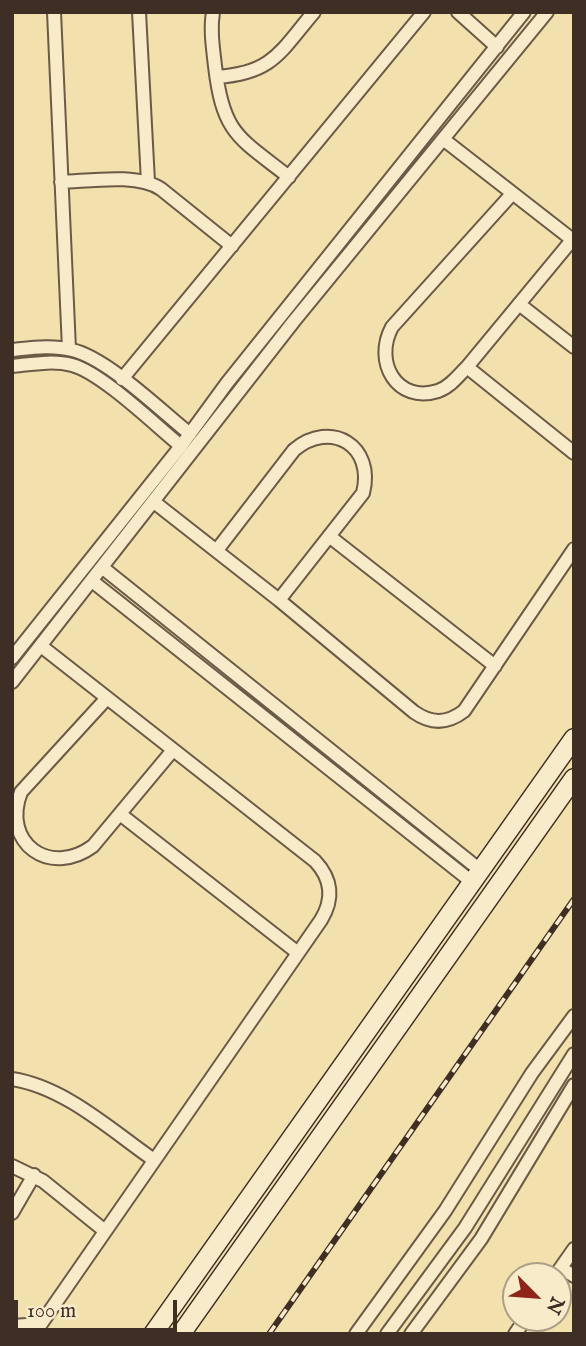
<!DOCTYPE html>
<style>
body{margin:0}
#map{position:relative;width:586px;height:1346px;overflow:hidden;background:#f2e0ad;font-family:"IM FELL English",serif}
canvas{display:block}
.frame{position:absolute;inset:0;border:14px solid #3f2e23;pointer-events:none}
.north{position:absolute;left:502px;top:1262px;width:70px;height:70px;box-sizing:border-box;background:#f7ebca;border:2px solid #ad9f87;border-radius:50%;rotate:115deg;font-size:19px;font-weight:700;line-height:28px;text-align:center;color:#3f2e23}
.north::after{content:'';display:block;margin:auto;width:24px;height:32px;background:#8f2418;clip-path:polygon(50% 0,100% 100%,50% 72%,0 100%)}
.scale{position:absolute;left:14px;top:1300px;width:163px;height:32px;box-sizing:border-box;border:4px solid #3f2e23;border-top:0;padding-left:9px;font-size:21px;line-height:24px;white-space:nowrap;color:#3f2e23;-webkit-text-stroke:5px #f7ebca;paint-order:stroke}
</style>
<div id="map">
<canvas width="586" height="1346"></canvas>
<div class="frame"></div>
<div class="north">N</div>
<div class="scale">100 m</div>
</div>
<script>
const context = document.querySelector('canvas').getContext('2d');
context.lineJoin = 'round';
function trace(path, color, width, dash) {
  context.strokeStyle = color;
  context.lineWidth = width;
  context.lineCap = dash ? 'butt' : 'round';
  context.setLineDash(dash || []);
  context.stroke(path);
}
const street = new Path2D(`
 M 54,12 L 69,349
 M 139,12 L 148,182
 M 213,12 C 210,30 213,48 215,66 C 223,134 238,137 289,177
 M 458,12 L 497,47
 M 217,77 C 273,73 280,52 314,12
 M 443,139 L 574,241
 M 61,182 C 90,181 137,173 161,189 L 232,246
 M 511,195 L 392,327 C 373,362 397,404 438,391 C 450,387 458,376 467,367 L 572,240
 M 519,304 L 574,347
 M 12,350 C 32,348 52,345 72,350 C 107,358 160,410 190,434
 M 12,366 C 32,364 53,360 72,365 C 102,373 155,425 181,446
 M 467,367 L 574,453
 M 122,379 L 424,12
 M 154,502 L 279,600 L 414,712 C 431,724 447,724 464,711 L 574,549
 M 329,536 L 495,666
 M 217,550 L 294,450 C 331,419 375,446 363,493 L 279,600
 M 103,568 L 480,870
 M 92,581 L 472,882
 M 12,658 L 181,446 L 227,383 L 524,12
 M 12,682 L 294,321 L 547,12
 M 107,698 L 21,792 C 1,843 50,878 93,846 L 173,750
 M 120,814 L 298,953
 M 12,1079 C 65,1087 112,1131 154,1160
 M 12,1166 L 43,1181 L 105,1231
 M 12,1213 L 34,1175
 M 561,1268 L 574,1276
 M 555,1276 L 574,1249
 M 12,1326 L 41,1324
 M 34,1334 L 321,920 C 334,899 332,879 315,861 L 41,646
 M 356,1334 L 445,1211 L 532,1073 L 574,1016
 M 387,1334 L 465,1228 L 574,1054
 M 411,1334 L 481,1239 L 574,1085
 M 515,1334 L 526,1318`);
const secondary = new Path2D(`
 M 153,1334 L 574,738
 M 181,1334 L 574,778`);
const rail = new Path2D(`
 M 269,1334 L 574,899`);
trace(street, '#6c5a46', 16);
trace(secondary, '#3f2e23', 21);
trace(street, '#f7ebca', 12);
trace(secondary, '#f7ebca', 18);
trace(rail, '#3f2e23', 6);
trace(rail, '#f7ebca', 3.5, [10]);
</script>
